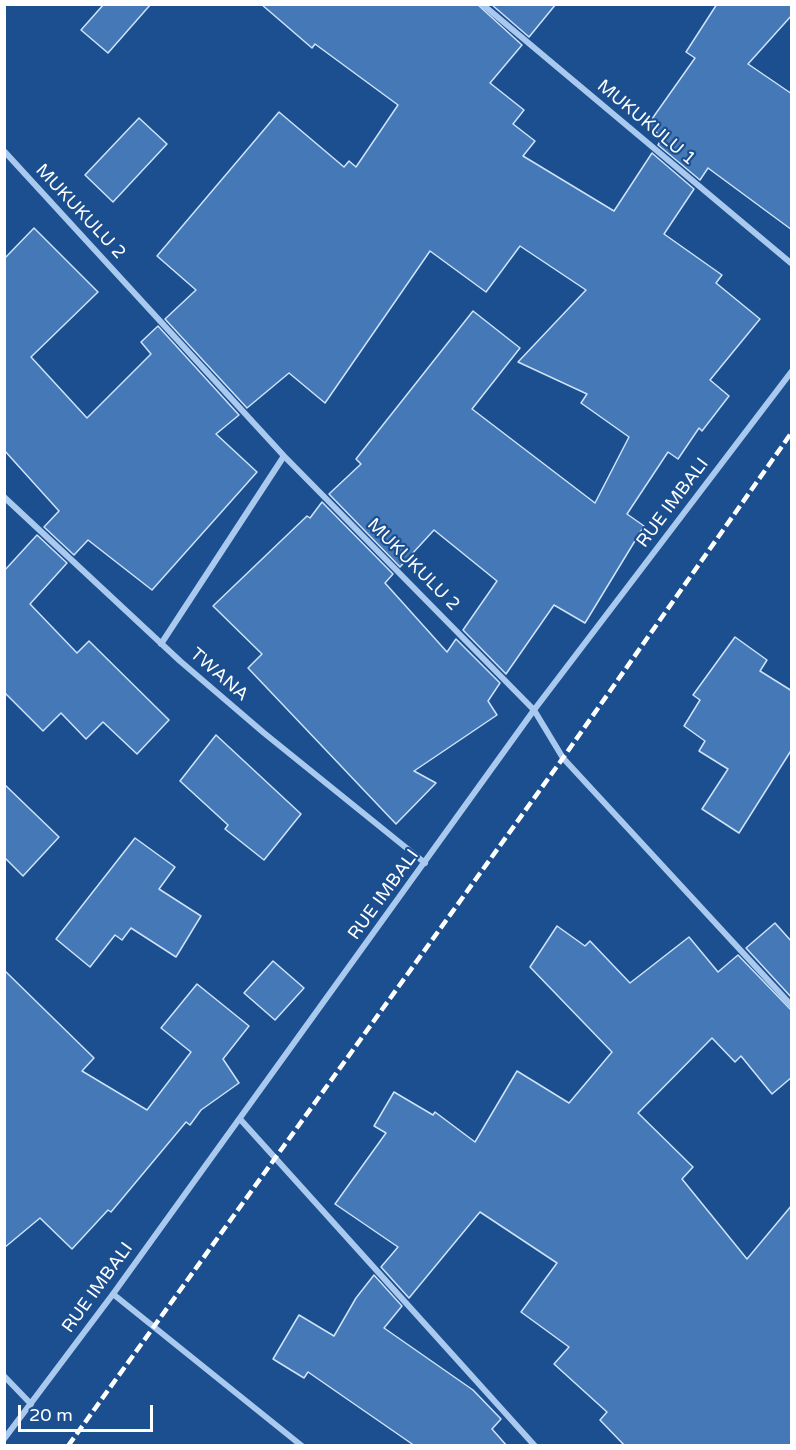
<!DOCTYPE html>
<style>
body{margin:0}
#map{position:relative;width:796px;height:1450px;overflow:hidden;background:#1b4f8f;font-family:"Varela Round",sans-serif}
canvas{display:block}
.frame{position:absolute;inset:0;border:6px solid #fff;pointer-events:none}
.scale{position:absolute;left:18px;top:1405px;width:135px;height:27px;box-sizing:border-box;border:3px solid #fff;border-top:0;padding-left:8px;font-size:18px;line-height:21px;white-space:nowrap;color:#fff;-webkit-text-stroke:4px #1b4f8f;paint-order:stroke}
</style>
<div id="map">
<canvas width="796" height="1450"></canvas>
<div class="frame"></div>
<div class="scale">20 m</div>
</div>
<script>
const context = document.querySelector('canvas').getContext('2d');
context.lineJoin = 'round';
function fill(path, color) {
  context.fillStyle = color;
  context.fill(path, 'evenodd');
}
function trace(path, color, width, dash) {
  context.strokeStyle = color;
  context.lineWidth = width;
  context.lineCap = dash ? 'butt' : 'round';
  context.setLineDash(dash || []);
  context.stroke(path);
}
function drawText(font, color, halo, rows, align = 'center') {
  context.font = font + ' "Varela Round",sans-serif';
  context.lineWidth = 4.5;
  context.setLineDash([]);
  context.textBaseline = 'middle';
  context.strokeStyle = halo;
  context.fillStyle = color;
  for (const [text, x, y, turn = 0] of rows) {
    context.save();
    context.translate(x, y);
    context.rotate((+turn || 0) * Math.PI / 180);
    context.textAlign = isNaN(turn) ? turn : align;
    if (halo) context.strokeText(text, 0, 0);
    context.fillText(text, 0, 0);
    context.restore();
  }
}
const building = new Path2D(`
 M 104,4 L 151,4 L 108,53 L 81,30 Z
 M 261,4 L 477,4 L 522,45 L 490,83 L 524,110 L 513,124 L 535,141 L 523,156 L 614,211 L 652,153 L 694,189 L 664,234 L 722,275 L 716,283 L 760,319 L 710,380 L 729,396 L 702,431 L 699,428 L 678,459 L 668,452 L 627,514 L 644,526 L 585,623 L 554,605 L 506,674 L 463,630 L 497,581 L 434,530 L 400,567 L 329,494 L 361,464 L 356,459 L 473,311 L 520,348 L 472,409 L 595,503 L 629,437 L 581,403 L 587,394 L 518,362 L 586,290 L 520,246 L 486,292 L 430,251 L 325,403 L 289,373 L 247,408 L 165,319 L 196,290 L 157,256 L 279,112 L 344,167 L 349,161 L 356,167 L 398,105 L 315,44 L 312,48 Z
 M 491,4 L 556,4 L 529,37 Z
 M 717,4 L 792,4 L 792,15 L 748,64 L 792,94 L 792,230 L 708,168 L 700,180 L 658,145 L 663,137 L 647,126 L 695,58 L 686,52 Z
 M 139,118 L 167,144 L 113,202 L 85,175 Z
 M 34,228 L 98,292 L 31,357 L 87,418 L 151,354 L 141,342 L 158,326 L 239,415 L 216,434 L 257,472 L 152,590 L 88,540 L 74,555 L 44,527 L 59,511 L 4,450 L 4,259 Z
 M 322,502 L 393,574 L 385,583 L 447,652 L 456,639 L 500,683 L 488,701 L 497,715 L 414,771 L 436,783 L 396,824 L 248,668 L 262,654 L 213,606 L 307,516 L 310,518 Z
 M 37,535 L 67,563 L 30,604 L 77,653 L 89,641 L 169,720 L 137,754 L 103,722 L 86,739 L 61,713 L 43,731 L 4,692 L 4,571 Z
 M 735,637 L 767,660 L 760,671 L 792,691 L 792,749 L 739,833 L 702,809 L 728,769 L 699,751 L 705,741 L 684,726 L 700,700 L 693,695 Z
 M 216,735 L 301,814 L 264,860 L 225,829 L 228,825 L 180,781 Z
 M 4,784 L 59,837 L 23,876 L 4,857 Z
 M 135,838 L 175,867 L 159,889 L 201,916 L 176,957 L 131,928 L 122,940 L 115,935 L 90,967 L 56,939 Z
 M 775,923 L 792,942 L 792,998 L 746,948 Z
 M 557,926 L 585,946 L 590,941 L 630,983 L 689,937 L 718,972 L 738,955 L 792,1011 L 792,1077 L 772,1094 L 741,1056 L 735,1062 L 712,1038 L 638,1113 L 693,1167 L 682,1179 L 747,1259 L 792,1205 L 792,1446 L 625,1446 L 600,1420 L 607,1412 L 554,1364 L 569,1347 L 521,1312 L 557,1263 L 480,1212 L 409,1298 L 381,1267 L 398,1247 L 335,1204 L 386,1133 L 374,1126 L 394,1092 L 433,1115 L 435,1112 L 475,1142 L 517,1071 L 569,1103 L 612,1052 L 530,967 Z
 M 273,961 L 304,988 L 275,1020 L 244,993 Z
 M 4,970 L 94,1058 L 82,1071 L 147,1110 L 191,1052 L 161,1028 L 197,984 L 249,1026 L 223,1059 L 239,1083 L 201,1110 L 190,1125 L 186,1122 L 111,1212 L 108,1210 L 72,1249 L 40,1218 L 4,1248 Z
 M 374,1275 L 402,1306 L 384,1328 L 473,1390 L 501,1419 L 492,1429 L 507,1446 L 415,1446 L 308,1372 L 304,1378 L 273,1359 L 299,1315 L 334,1336 L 356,1298 Z`);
const minor = new Path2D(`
 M 482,4 L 792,264
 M 4,151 L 284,456 L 534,710 L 563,758 L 792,1006
 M 4,497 L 180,661 L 264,733 L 425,863
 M 161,644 L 284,456
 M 240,1119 L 535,1446
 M 113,1294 L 302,1446
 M 4,1376 L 31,1404
 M 4,1439 L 113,1294 L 534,710 L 792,371`);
const rail = new Path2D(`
 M 68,1446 L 563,758 L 792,432`);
const streetNames = [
 ["MUKUKULU 1",646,123,40],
 ["MUKUKULU 2",80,212,47],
 ["RUE IMBALI",673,503,-53],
 ["MUKUKULU 2",413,565,45],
 ["TWANA",219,675,41],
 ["RUE IMBALI",384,895,-54],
 ["RUE IMBALI",98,1288,-54]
];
fill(building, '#4478b7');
trace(building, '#cfe3fa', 1.5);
trace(minor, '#a9c9ee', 6);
trace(rail, '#fff', 4.5, [10, 4.5]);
drawText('18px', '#fff', '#1b4f8f', streetNames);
</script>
